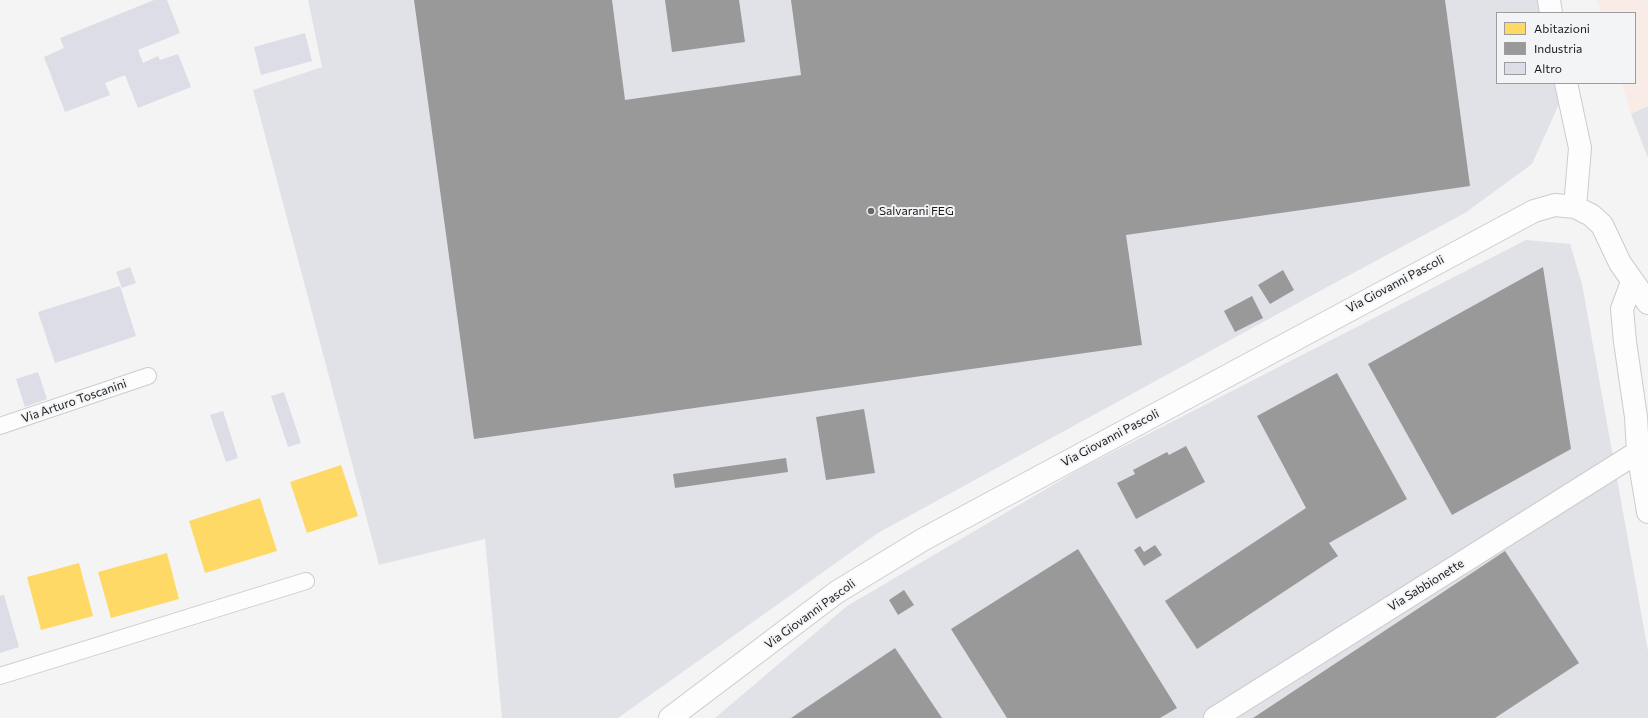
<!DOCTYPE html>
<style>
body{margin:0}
#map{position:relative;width:1648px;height:718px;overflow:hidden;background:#f4f4f5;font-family:Commissioner,sans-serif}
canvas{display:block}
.legend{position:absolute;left:1496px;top:12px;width:140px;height:72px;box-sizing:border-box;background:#f3f4f6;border:1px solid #9d9d9f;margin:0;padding:5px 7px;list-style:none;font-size:12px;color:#1b1b1c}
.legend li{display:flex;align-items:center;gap:8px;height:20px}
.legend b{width:20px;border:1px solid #9d9d9f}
</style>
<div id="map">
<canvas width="1648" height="718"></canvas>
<ul class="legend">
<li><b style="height:11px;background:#ffd966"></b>Abitazioni</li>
<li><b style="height:11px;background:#999"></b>Industria</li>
<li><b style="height:11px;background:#dcdde6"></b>Altro</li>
</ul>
</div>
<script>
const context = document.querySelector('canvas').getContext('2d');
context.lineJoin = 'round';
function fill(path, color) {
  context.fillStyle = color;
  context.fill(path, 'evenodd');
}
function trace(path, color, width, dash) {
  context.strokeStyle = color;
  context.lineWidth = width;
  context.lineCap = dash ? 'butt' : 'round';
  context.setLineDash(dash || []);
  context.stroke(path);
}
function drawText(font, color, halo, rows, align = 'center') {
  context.font = font + ' Commissioner,sans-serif';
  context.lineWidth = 4;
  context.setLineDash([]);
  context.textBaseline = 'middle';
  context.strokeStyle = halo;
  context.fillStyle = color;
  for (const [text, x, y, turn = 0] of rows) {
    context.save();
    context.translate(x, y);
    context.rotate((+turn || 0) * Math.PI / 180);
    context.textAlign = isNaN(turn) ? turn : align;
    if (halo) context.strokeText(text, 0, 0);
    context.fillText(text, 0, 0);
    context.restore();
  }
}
const commercial = new Path2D(`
 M 1597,0 L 1648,0 L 1648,106 L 1631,114 L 1622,83 L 1635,83 L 1635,13 L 1601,13 Z`);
const built = new Path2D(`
 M 308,0 L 1542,0 L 1545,13 L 1497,13 L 1497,83 L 1562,83 L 1565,91 L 1532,164 L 1465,213 L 1329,286 L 878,533 L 618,718 L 502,718 L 485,539 L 379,565 L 253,90 L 322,67 Z
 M 1648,106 L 1648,158 L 1631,114 Z
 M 1526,240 L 1570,244 L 1582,284 L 1648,651 L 1648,718 L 715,718 L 847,606 L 1080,469 Z`);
const homes = new Path2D(`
 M 341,465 L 358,516 L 307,533 L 290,482 Z
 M 260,498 L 277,551 L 205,573 L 189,521 Z
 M 167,553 L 179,599 L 111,618 L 98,572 Z
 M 79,563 L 93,616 L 41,630 L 27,577 Z`);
const industry = new Path2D(`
 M 414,0 L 612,0 L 625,100 L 801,75 L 791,0 L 1445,0 L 1470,186 L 1126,235 L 1142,345 L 474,439 Z
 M 665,0 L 739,0 L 745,42 L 672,52 Z
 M 1543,267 L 1571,449 L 1452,515 L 1368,364 Z
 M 1283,270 L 1294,290 L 1270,304 L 1258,285 Z
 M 1252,296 L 1263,318 L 1235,332 L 1224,311 Z
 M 1337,373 L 1407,499 L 1329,543 L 1338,556 L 1197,649 L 1165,601 L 1306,508 L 1257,416 Z
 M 864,409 L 875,473 L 826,480 L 816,417 Z
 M 1186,446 L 1205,482 L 1136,519 L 1117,483 L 1135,474 L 1133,470 L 1167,452 L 1169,455 Z
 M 786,458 L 788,472 L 675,488 L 673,474 Z
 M 1155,545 L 1162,555 L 1144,566 L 1134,550 L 1140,546 L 1144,552 Z
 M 1078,549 L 1177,708 L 1160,718 L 1007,718 L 951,629 Z
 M 1505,551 L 1579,663 L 1495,718 L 1253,718 Z
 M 904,590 L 914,605 L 898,615 L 889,600 Z
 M 895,648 L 942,718 L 791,718 Z`);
const building = new Path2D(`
 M 154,0 L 167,0 L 180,33 L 138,50 L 143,63 L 158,56 L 160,60 L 178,54 L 191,87 L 138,108 L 125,75 L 105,83 L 110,95 L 65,112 L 44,57 L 64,48 L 60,38 Z
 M 305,33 L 312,61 L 261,75 L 254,47 Z
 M 130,267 L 136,283 L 122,288 L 116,272 Z
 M 120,286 L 136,336 L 55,363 L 38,312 Z
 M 38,372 L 47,399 L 25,407 L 16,379 Z
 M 284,392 L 301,443 L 288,447 L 271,396 Z
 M 223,411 L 238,458 L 226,462 L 210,415 Z
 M 4,595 L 19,647 L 0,653 L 0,596 Z`);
const lane = new Path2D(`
 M 0,426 L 148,376
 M 0,676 L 306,581`);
const street = new Path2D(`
 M 1549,0 L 1551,13
 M 1566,83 L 1580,148 L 1575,207
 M 1632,282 L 1622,309 L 1625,342 L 1636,417 L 1638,452 L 1648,512
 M 670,718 L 837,592 L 924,539 L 1534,211 L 1555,205 L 1575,207 L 1591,215 L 1602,225 L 1620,263 L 1648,303
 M 1215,718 L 1638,452`);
const markers = [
 [871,211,4,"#676768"]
];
const poiNames = [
 ["Salvarani FEG",879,211]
];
const streetNames = [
 ["Via Giovanni Pascoli",1395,284,-28],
 ["Via Arturo Toscanini",74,401,-19],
 ["Via Giovanni Pascoli",1110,438,-28],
 ["Via Sabbionette",1426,585,-32],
 ["Via Giovanni Pascoli",810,614,-36]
];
fill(commercial, '#f9ebe6');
fill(built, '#e1e2e8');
fill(homes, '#ffd966');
fill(industry, '#999');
fill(building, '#dcdde6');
trace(lane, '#cccccd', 18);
trace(street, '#cccccd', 24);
trace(lane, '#fdfdfe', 16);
trace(street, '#fdfdfe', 22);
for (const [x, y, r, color] of markers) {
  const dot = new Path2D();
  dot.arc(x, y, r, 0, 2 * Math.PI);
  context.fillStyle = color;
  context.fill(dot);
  trace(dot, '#f3f4f6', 1.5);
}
drawText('12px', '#1b1b1c', '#f3f4f6', poiNames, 'left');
drawText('12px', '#1b1b1c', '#f3f4f6', streetNames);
</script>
